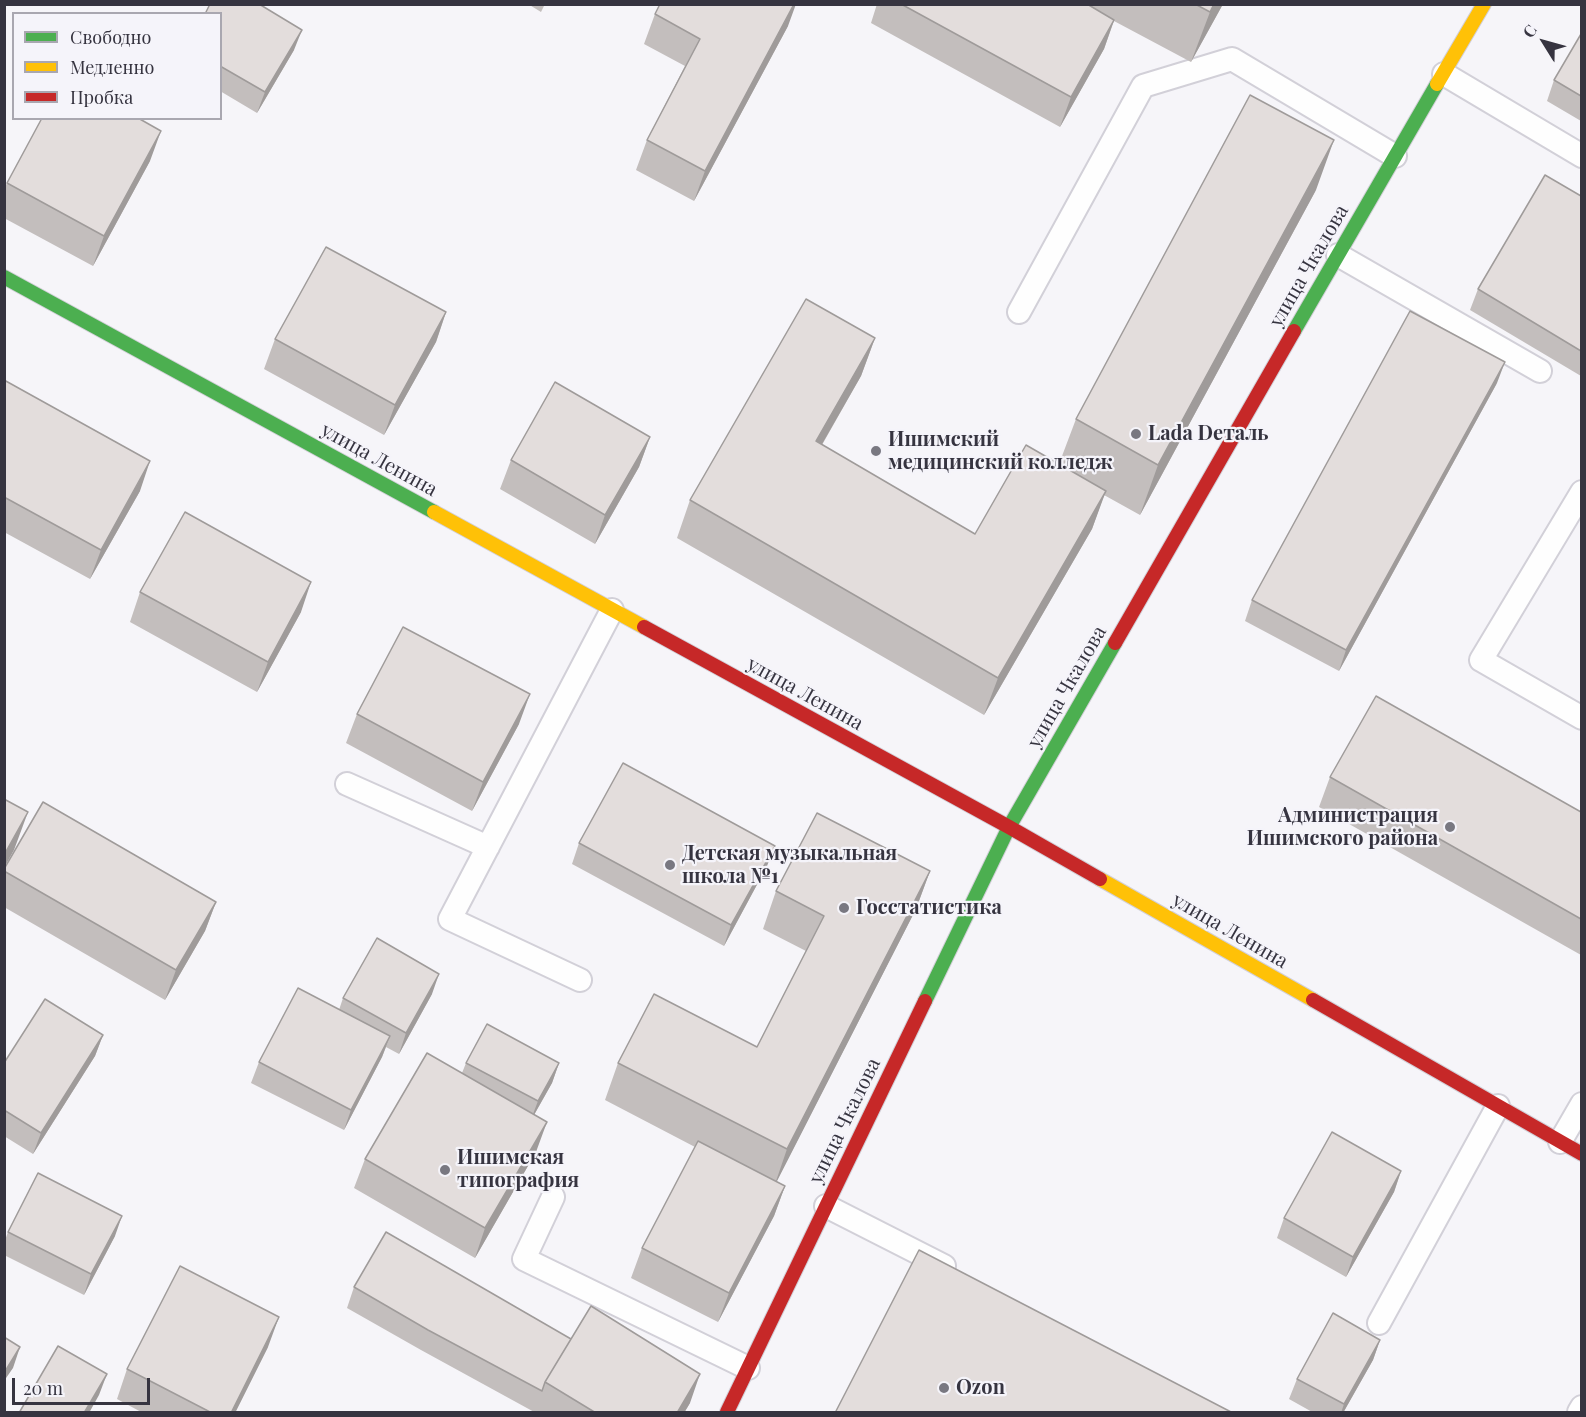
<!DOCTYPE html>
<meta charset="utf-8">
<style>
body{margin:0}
#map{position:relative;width:1586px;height:1417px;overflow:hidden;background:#f6f5f9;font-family:"Playfair Display",serif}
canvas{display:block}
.frame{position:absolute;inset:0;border:6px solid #363440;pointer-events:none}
.legend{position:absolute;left:12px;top:12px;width:210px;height:108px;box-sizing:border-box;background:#f5f4fa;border:2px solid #a9a7b0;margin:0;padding:8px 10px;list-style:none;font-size:18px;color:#363440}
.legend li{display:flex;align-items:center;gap:12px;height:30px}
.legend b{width:30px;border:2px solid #a9a7b0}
.north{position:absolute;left:1514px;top:12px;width:60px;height:60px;-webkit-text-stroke:4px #f5f4fa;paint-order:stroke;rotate:307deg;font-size:16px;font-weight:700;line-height:24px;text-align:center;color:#363440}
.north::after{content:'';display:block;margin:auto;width:21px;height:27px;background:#363440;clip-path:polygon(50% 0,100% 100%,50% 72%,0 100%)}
.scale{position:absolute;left:12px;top:1378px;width:138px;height:27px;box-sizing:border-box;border:3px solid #363440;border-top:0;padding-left:8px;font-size:18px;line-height:21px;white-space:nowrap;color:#363440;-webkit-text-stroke:4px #f5f4fa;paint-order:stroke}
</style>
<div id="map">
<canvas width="1586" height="1417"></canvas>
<div class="frame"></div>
<ul class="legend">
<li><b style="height:8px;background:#4caf50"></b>Свободно</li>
<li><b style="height:8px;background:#ffc107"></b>Медленно</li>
<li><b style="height:8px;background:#c62828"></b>Пробка</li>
</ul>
<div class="north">С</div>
<div class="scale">20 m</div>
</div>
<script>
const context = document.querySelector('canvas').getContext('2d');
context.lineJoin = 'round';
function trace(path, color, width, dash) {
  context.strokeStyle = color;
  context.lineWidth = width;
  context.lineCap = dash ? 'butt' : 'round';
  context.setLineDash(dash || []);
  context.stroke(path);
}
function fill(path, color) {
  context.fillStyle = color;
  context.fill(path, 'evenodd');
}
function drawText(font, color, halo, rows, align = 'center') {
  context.font = font + ' "Playfair Display",serif';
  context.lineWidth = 4.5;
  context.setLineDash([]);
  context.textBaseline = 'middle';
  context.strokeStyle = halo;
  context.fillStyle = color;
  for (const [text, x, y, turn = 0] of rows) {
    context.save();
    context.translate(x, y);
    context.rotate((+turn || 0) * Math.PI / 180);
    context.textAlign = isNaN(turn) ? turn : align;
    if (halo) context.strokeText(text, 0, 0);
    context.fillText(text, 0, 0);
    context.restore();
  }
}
const lane = new Path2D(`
 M 1444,74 L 1582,156
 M 1338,255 L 1540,371
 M 1019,312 L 1143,86 L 1232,59 L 1395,156
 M 1582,492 L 1481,660 L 1582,718
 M 347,784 L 488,847
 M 580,980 L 450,919 L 612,610
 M 1560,1142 L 1582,1104
 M 553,1197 L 524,1259 L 748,1368
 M 826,1206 L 944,1266
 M 1379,1323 L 1498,1106
 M 1579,1412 L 1582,1407`);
const fast = new Path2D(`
 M 4,277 L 434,512
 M 1294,331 L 1437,84
 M 925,1001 L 1009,827 L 1115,643`);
const slow = new Path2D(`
 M 1437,84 L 1484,4
 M 434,512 L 644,627
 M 1100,879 L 1313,1000`);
const jam = new Path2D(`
 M 644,627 L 1009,827 L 1100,879
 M 1115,643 L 1294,331
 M 1313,1000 L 1582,1154
 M 727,1412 L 925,1001`);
const wall = new Path2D(`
 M 528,4 L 545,4 L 541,12 Z
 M 877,4 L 1223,4 L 1191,62 L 1114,21 L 1104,49 L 1060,127 L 871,23 Z
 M 220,14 L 294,50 L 257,113 L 220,91 Z
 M 655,14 L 788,26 L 694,201 L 636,170 L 647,140 L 685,66 L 644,44 Z
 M 1581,34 L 1581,121 L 1547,101 L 1554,80 Z
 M 150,161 L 93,266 L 4,218 L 4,189 L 7,183 Z
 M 1316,190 L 1140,515 L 1104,495 L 1092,529 L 984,715 L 677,538 L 690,500 L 875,338 L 861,376 L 822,445 L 975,534 L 1059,464 L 1076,419 Z
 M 1581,196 L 1581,376 L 1470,310 L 1478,289 Z
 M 446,312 L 436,342 L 384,435 L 264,369 L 275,339 Z
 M 4,380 L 140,491 L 90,579 L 4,532 Z
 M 1497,383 L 1339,671 L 1245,621 L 1252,600 Z
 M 650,437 L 639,467 L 595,544 L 500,489 L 511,460 Z
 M 140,592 L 301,612 L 257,692 L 130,622 Z
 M 357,714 L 519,724 L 472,811 L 346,743 Z
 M 1330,777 L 1581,812 L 1581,955 L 1319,807 Z
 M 579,843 L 767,866 L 724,946 L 572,864 Z
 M 4,869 L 216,902 L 205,931 L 165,1000 L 4,907 Z
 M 930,871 L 916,909 L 776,1182 L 785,1186 L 774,1216 L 718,1322 L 631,1278 L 642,1248 L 695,1147 L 605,1100 L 618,1063 L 757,1047 L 806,951 L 763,929 L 776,891 Z
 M 432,994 L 399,1054 L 386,1047 L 382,1057 L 344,1130 L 251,1083 L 259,1062 L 339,1010 L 343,998 Z
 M 103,1035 L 95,1056 L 33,1154 L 4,1136 L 4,1063 Z
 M 466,1063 L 559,1063 L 552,1083 L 534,1115 L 536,1152 L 475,1258 L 354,1188 L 365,1159 L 462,1073 Z
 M 1401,1171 L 1394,1192 L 1346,1277 L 1277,1238 L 1284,1218 Z
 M 8,1232 L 115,1236 L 84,1295 L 4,1255 L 4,1243 Z
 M 354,1287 L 571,1339 L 690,1403 L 684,1413 L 536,1413 L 421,1350 L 347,1308 Z
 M 1380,1340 L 1373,1360 L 1343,1413 L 1314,1413 L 1289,1399 L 1297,1379 Z
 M 268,1347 L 235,1413 L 143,1413 L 117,1399 L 127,1369 Z`);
const shadedWall = new Path2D(`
 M 794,4 L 796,4 L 788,26 L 694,201 L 705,171 Z
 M 1214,4 L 1223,4 L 1191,62 L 1210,12 Z
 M 1114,20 L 1104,49 L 1060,127 L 1071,97 Z
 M 302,30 L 294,50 L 257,113 L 265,92 Z
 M 161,131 L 150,161 L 93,266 L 104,236 Z
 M 1334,140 L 1316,190 L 1140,515 L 1158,465 Z
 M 446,312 L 436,342 L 384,435 L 395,405 Z
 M 875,338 L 861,376 L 802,479 L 816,441 Z
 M 1505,362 L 1497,383 L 1339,671 L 1346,650 Z
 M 650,437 L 639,467 L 595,544 L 605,515 Z
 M 150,461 L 140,491 L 90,579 L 101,550 Z
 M 1106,491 L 1092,529 L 984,715 L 998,678 Z
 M 311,582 L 301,612 L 257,692 L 268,662 Z
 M 530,694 L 519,724 L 472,811 L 483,782 Z
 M 28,812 L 14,850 L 4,868 L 4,855 Z
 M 775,846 L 767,866 L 724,946 L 731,925 Z
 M 930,871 L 916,909 L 774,1187 L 787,1149 Z
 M 216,902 L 205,931 L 165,1000 L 176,970 Z
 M 439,974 L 432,994 L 399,1054 L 406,1033 Z
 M 103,1035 L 95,1056 L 33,1154 L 41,1133 Z
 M 390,1036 L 382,1057 L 344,1130 L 351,1110 Z
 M 559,1063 L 552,1083 L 530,1122 L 538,1101 Z
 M 547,1122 L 536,1152 L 475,1258 L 485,1228 Z
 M 1401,1171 L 1394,1192 L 1346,1277 L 1353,1257 Z
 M 785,1186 L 774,1216 L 718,1322 L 729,1293 Z
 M 122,1216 L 115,1236 L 84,1295 L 91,1274 Z
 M 279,1317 L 268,1347 L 235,1413 L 231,1413 Z
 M 1380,1340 L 1373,1360 L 1343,1413 L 1341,1413 L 1344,1404 Z
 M 20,1347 L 13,1368 L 4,1381 L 4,1373 Z
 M 107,1374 L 99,1395 L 89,1413 L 84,1413 Z
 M 700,1374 L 690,1403 L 684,1413 L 677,1413 Z`);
const building = new Path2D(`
 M 210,4 L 259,4 L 302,30 L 265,92 L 220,66 L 220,14 L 205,14 Z
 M 660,4 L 794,4 L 705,171 L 647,140 L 700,39 L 655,14 Z
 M 901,4 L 1087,4 L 1114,20 L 1071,97 Z
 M 1195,4 L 1214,4 L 1210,12 Z
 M 1581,34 L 1581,96 L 1554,80 Z
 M 1250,95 L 1334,140 L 1158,465 L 1076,419 Z
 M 42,118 L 138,118 L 161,131 L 104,236 L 7,183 Z
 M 1545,175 L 1581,196 L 1581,351 L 1478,289 Z
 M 326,247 L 446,312 L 395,405 L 275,339 Z
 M 806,299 L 875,338 L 816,441 L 975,534 L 1026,445 L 1106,491 L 998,678 L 690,500 Z
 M 1410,311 L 1505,362 L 1346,650 L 1252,600 Z
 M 4,380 L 150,461 L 101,550 L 4,497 Z
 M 555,382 L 650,437 L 605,515 L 511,460 Z
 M 185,512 L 311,582 L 268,662 L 140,592 Z
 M 403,627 L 530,694 L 483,782 L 357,714 Z
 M 1376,696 L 1581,812 L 1581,919 L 1330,777 Z
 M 623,763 L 775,846 L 731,925 L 579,843 Z
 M 4,799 L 28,812 L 4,855 Z
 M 43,802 L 216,902 L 176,970 L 4,871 L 4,869 Z
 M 817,813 L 930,871 L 787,1149 L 618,1063 L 654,994 L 757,1047 L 824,916 L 776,891 Z
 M 377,938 L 439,974 L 406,1033 L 343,998 Z
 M 298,988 L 390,1036 L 351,1110 L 259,1062 Z
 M 45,999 L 103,1035 L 41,1133 L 4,1110 L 4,1063 Z
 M 487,1024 L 559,1063 L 538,1101 L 466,1063 Z
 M 427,1053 L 547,1122 L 485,1228 L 365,1159 Z
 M 1332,1132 L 1401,1171 L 1353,1257 L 1284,1218 Z
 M 698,1141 L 785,1186 L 729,1293 L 642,1248 Z
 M 38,1173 L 122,1216 L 91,1274 L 8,1232 Z
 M 386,1232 L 571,1339 L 545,1382 L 542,1391 L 428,1330 L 354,1287 Z
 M 919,1250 L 1233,1413 L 835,1413 Z
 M 180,1266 L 279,1317 L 231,1413 L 212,1413 L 127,1369 Z
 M 591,1306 L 700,1374 L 677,1413 L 596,1413 L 545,1382 Z
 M 1333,1313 L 1380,1340 L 1344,1404 L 1297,1379 Z
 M 4,1337 L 20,1347 L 4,1373 Z
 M 58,1346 L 107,1374 L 84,1413 L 19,1413 Z`);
const markers = [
 [1136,434,6,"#797881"],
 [876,451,6,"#797881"],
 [1450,827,6,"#797881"],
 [670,865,6,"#797881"],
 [844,908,6,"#797881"],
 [445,1170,6,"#797881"],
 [944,1388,6,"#797881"]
];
const streetNames = [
 ["улица Чкалова",1309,266,-60],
 ["улица Ленина",379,460,29],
 ["улица Чкалова",1067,687,-60],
 ["улица Ленина",805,694,29],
 ["улица Ленина",1230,931,30],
 ["улица Чкалова",845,1121,-64]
];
const poiNames = [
 ["Lada Dеталь",1148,434],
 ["Ишимский",888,440],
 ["медицинский колледж",888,463],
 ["Администрация",1438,816,"right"],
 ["Ишимского района",1438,839,"right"],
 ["Детская музыкальная",682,854],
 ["школа №1",682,877],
 ["Госстатистика",856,908],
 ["Ишимская",457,1158],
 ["типография",457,1181],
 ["Ozon",956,1388]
];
trace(lane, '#d2d0d8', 26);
trace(fast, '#d2d0d8', 16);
trace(slow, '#d2d0d8', 16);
trace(jam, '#d2d0d8', 16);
trace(lane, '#fefefe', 22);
trace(fast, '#4caf50', 14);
trace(slow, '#ffc107', 14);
trace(jam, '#c62828', 14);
fill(wall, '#c3bebd');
fill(shadedWall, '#9f9b9a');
fill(building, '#e3dddc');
trace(building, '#9f9b9a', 1.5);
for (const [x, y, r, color] of markers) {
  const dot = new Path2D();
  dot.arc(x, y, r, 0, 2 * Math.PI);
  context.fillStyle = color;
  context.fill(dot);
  trace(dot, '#f5f4fa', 2);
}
drawText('20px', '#363440', '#f5f4fa', streetNames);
drawText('bold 20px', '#363440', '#f5f4fa', poiNames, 'left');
</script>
